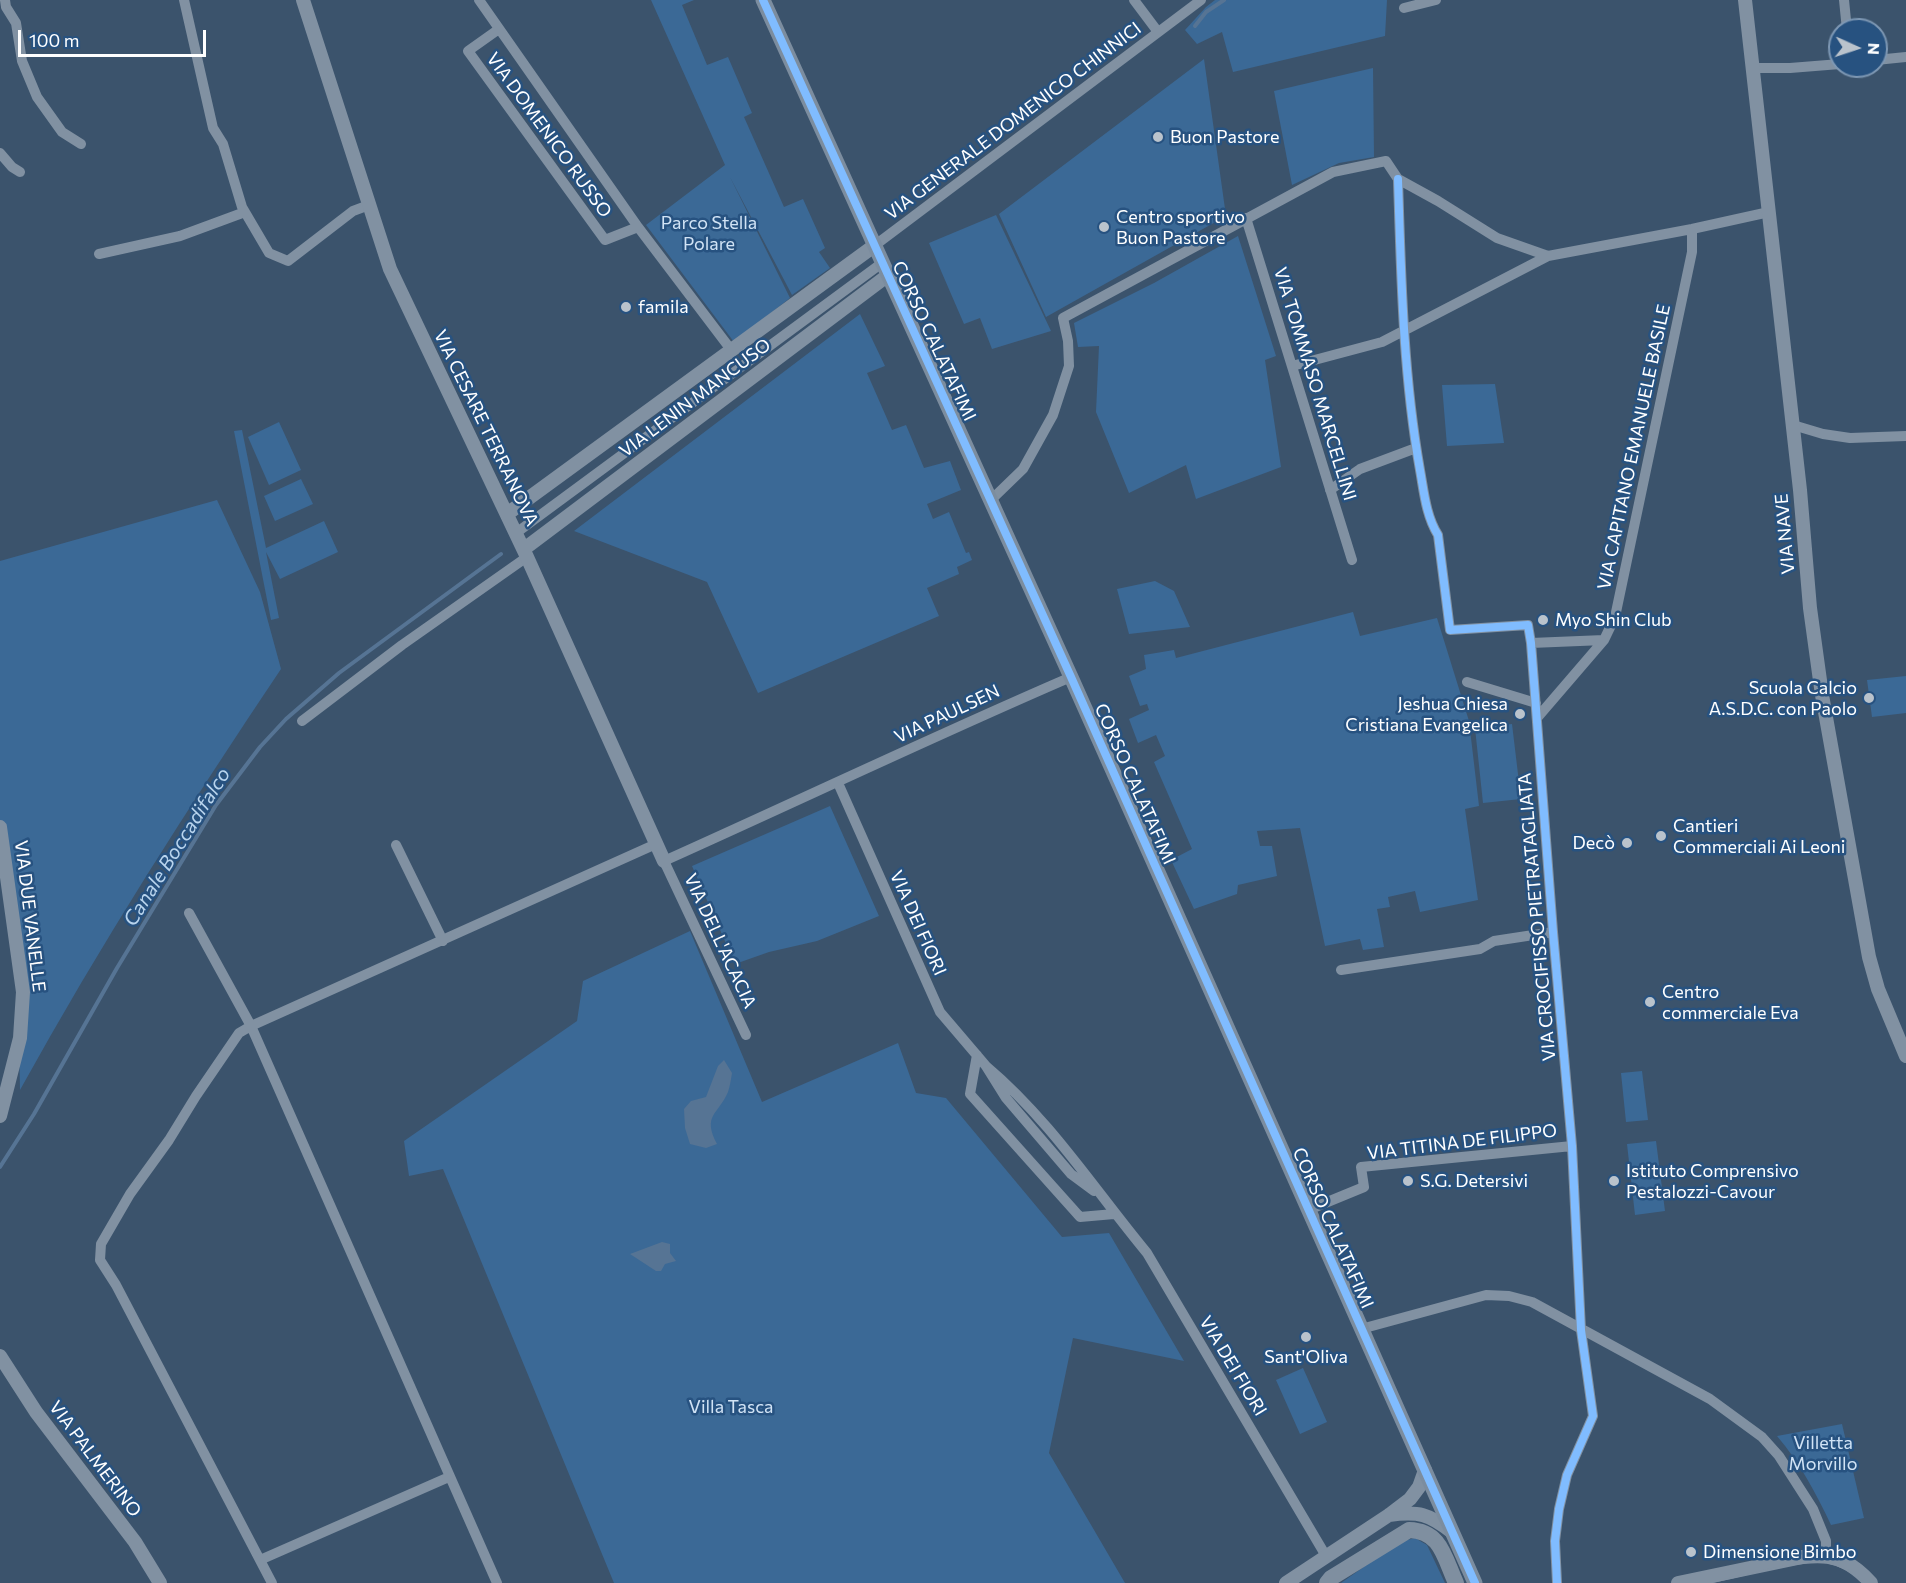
<!DOCTYPE html>
<meta charset="utf-8">
<style>
body{margin:0}
#map{position:relative;width:1906px;height:1583px;overflow:hidden;background:#3b536c;font-family:Commissioner,sans-serif}
canvas{display:block}
.north{position:absolute;left:1828px;top:18px;width:60px;height:60px;box-sizing:border-box;background:#275280;border:2px solid #7d97b3;border-radius:50%;rotate:93deg;font-size:16px;font-weight:700;line-height:24px;text-align:center;color:#fff}
.north::after{content:'';display:block;margin:auto;width:21px;height:27px;background:#bac3cc;clip-path:polygon(50% 0,100% 100%,50% 72%,0 100%)}
.scale{position:absolute;left:18px;top:30px;width:188px;height:27px;box-sizing:border-box;border:3px solid #fff;border-top:0;padding-left:8px;font-size:18px;line-height:21px;white-space:nowrap;color:#fff;-webkit-text-stroke:4px #275280;paint-order:stroke}
</style>
<div id="map">
<canvas width="1906" height="1583"></canvas>
<div class="north">N</div>
<div class="scale">100 m</div>
</div>
<script>
const context = document.querySelector('canvas').getContext('2d');
context.lineJoin = 'round';
function fill(path, color) {
  context.fillStyle = color;
  context.fill(path, 'evenodd');
}
function trace(path, color, width, dash) {
  context.strokeStyle = color;
  context.lineWidth = width;
  context.lineCap = dash ? 'butt' : 'round';
  context.setLineDash(dash || []);
  context.stroke(path);
}
function drawText(font, color, halo, rows, align = 'center') {
  context.font = font + ' Commissioner,sans-serif';
  context.lineWidth = 5;
  context.setLineDash([]);
  context.textBaseline = 'middle';
  context.strokeStyle = halo;
  context.fillStyle = color;
  for (const [text, x, y, turn = 0] of rows) {
    context.save();
    context.translate(x, y);
    context.rotate((+turn || 0) * Math.PI / 180);
    context.textAlign = isNaN(turn) ? turn : align;
    if (halo) context.strokeText(text, 0, 0);
    context.fillText(text, 0, 0);
    context.restore();
  }
}
const green = new Path2D(`
 M 651,0 L 694,0 L 682,5 L 707,65 L 728,57 L 752,113 L 744,117 L 784,207 L 803,199 L 825,248 L 819,252 L 830,268 L 792,295 L 730,177 L 790,298 L 734,342 L 646,225 L 725,165 Z
 M 1215,0 L 1387,0 L 1385,36 L 1233,72 L 1222,32 L 1197,44 L 1185,30 L 1206,7 Z
 M 1204,59 L 1226,216 L 1046,317 L 999,214 Z
 M 1373,68 L 1374,157 L 1339,163 L 1292,185 L 1274,91 Z
 M 996,215 L 1051,331 L 992,349 L 980,318 L 964,324 L 929,243 Z
 M 1238,236 L 1276,356 L 1265,360 L 1281,467 L 1196,499 L 1186,465 L 1129,493 L 1096,412 L 1099,346 L 1078,347 L 1074,323 L 1154,283 Z
 M 860,314 L 885,366 L 867,373 L 892,430 L 906,425 L 924,468 L 950,461 L 961,490 L 927,504 L 933,519 L 949,512 L 966,553 L 969,552 L 972,560 L 957,567 L 959,574 L 927,588 L 939,616 L 758,693 L 707,582 L 574,531 Z
 M 1495,384 L 1504,443 L 1447,446 L 1442,385 Z
 M 279,422 L 301,470 L 269,485 L 248,437 Z
 M 242,430 L 266,548 L 324,521 L 338,552 L 280,579 L 266,552 L 279,618 L 271,620 L 234,431 Z
 M 301,479 L 313,504 L 275,521 L 264,496 Z
 M 217,500 L 260,592 L 281,669 C 189,806 100,945 20,1090 L 17,944 L 0,849 L 0,561 Z
 M 1155,581 L 1174,591 L 1190,627 L 1129,634 L 1117,589 Z
 M 1353,612 L 1360,636 L 1437,618 L 1469,721 L 1479,806 L 1465,809 L 1478,900 L 1420,912 L 1415,891 L 1388,897 L 1390,907 L 1377,909 L 1384,947 L 1363,950 L 1360,939 L 1325,946 L 1300,828 L 1257,831 L 1260,846 L 1272,846 L 1277,876 L 1238,885 L 1237,894 L 1194,909 L 1171,860 L 1192,849 L 1154,762 L 1165,756 L 1156,735 L 1138,743 L 1129,719 L 1149,710 L 1147,704 L 1140,706 L 1129,676 L 1146,669 L 1144,655 L 1174,650 L 1176,658 Z
 M 1906,676 L 1906,713 L 1872,717 L 1867,680 Z
 M 1512,724 L 1521,799 L 1483,803 L 1475,728 Z
 M 830,806 L 879,916 L 817,941 L 769,952 L 735,964 L 692,866 Z
 M 690,931 L 762,1102 L 898,1043 L 916,1093 L 946,1098 L 1062,1237 L 1109,1233 L 1184,1361 L 1073,1338 L 1049,1453 L 1125,1583 L 614,1583 L 443,1169 L 409,1176 L 404,1141 L 577,1021 L 583,981 Z
 M 1642,1071 L 1648,1120 L 1626,1122 L 1621,1073 Z
 M 1656,1141 L 1665,1211 L 1635,1215 L 1627,1144 Z
 M 1303,1368 L 1327,1422 L 1300,1434 L 1276,1380 Z
 M 1842,1424 L 1864,1518 L 1831,1525 C 1816,1493 1800,1463 1777,1436 Z
 M 1415,1538 L 1427,1545 L 1445,1583 L 1341,1583 L 1399,1542 Z`);
const water = new Path2D(`
 M 724,1060 L 732,1073 C 731,1079 730,1086 728,1092 C 718,1115 702,1115 717,1144 L 706,1148 L 690,1144 L 685,1128 L 684,1109 L 691,1101 L 706,1097 L 718,1066 Z
 M 662,1242 L 670,1244 L 670,1253 L 676,1261 L 665,1264 L 661,1271 L 656,1271 L 630,1254 Z`);
const stream = new Path2D(`
 M 1195,26 L 1206,12 L 1224,0
 M 0,1167 L 34,1114 L 117,968 L 216,805 L 260,747 L 286,719 L 339,673 L 501,554`);
const minor = new Path2D(`
 M 5,0 L 6,7 L 16,23 L 22,61 L 37,97 L 62,132 L 81,144
 M 184,0 L 213,128 L 223,144 L 242,207 L 269,253 L 288,261 L 353,211 L 369,205
 M 479,0 L 638,227 L 732,351
 M 1134,0 L 1158,32
 M 1844,0 L 1847,30
 M 1404,8 L 1436,0
 M 499,29 L 468,51 L 605,240 L 638,227
 M 1876,60 L 1906,57
 M 1753,68 L 1790,68 L 1840,64
 M 0,153 L 12,167 L 20,172
 M 1398,179 C 1401,275 1403,374 1420,470 C 1424,492 1426,516 1438,535 L 1450,630 L 1528,625 L 1531,643 L 1553,932 L 1572,1146 L 1581,1330 L 1593,1416 L 1567,1475 L 1559,1509 L 1555,1541 L 1557,1583
 M 1246,218 L 1352,560
 M 874,246 L 1201,0
 M 99,254 L 180,236 L 245,212
 M 1292,366 L 1382,342 L 1548,256
 M 1793,425 L 1823,434 L 1850,438 L 1906,436
 M 1330,490 L 1360,469 L 1416,448
 M 991,500 L 1023,469 L 1053,415 L 1069,366 L 1068,341 L 1063,318 L 1333,172 L 1386,161 L 1398,179 L 1438,201 L 1497,238 L 1548,256 L 1692,229 L 1769,212
 M 516,533 L 882,263
 M 1531,643 L 1604,640
 M 1467,682 L 1536,703
 M 1537,718 L 1604,640 L 1615,617 L 1692,252 L 1692,229
 M 302,721 L 402,645 L 527,557
 M 838,783 L 940,1012 L 986,1066 L 1006,1098 L 1071,1174 L 1094,1191
 M 396,845 L 443,941
 M 189,913 L 251,1026 L 497,1583
 M 1341,970 L 1480,949 L 1494,941 L 1553,932
 M 746,1035 L 664,861 C 800,800 934,736 1071,677
 M 977,1055 L 970,1094 L 1080,1217 L 1114,1214
 M 986,1066 C 1050,1120 1094,1189 1147,1253 L 1326,1556
 M 1308,1210 L 1364,1187 L 1361,1167 L 1572,1146
 M 1361,1329 L 1486,1295 L 1509,1296 L 1532,1302 L 1710,1399 L 1762,1437 L 1779,1456 L 1813,1509 L 1826,1541 L 1826,1555
 M 260,1560 L 449,1477
 M 272,1583 L 116,1285 L 100,1260 L 101,1244 L 130,1194 L 169,1140 L 196,1096 L 239,1033 L 251,1026 L 656,844`);
const tertiary = new Path2D(`
 M 303,0 L 390,269 L 527,557 L 664,861
 M 1745,0 L 1800,490 L 1810,608 L 1822,695 L 1869,957 L 1878,989 L 1906,1056
 M 507,514 L 874,246
 M 524,549 L 887,276
 M 0,827 L 23,992 L 20,1038 L 0,1116
 M 0,1356 L 36,1412 L 135,1542 L 160,1583
 M 1389,1515 C 1419,1511 1429,1514 1452,1532
 M 1286,1583 L 1389,1515 L 1410,1499 L 1419,1487 L 1425,1470
 M 1678,1583 L 1812,1555 C 1837,1555 1854,1564 1871,1583`);
const secondary = new Path2D(`
 M 763,0 L 1071,677 L 1475,1583`);
const primary = new Path2D(`
 M 1327,1583 L 1331,1578 L 1409,1530 C 1441,1531 1444,1557 1456,1583`);
const tram = new Path2D(`
 M 1709,1583 C 1741,1577 1797,1559 1827,1563 C 1840,1565 1854,1573 1864,1583`);
const cycleway = new Path2D(`
 M 763,0 L 1071,677 L 1475,1583
 M 1398,179 C 1401,275 1403,374 1420,470 C 1424,492 1426,516 1438,535 L 1450,630 L 1528,625 L 1531,643 L 1553,932 L 1572,1146 L 1581,1330 L 1593,1416 L 1567,1475 L 1559,1509 L 1555,1541 L 1557,1583`);
const markers = [
 [1158,137,6,"#bac3cc"],
 [1104,227,6,"#bac3cc"],
 [626,307,6,"#bac3cc"],
 [1543,620,6,"#bac3cc"],
 [1869,698,6,"#bac3cc"],
 [1520,714,6,"#bac3cc"],
 [1661,836,6,"#bac3cc"],
 [1627,843,6,"#bac3cc"],
 [1650,1002,6,"#bac3cc"],
 [1408,1181,6,"#bac3cc"],
 [1614,1181,6,"#bac3cc"],
 [1306,1337,6,"#bac3cc"],
 [1691,1552,6,"#bac3cc"]
];
const streetNames = [
 ["VIA GENERALE DOMENICO CHINNICI",1013,121,-37],
 ["VIA DOMENICO RUSSO",549,135,54],
 ["CORSO CALATAFIMI",934,341,65],
 ["VIA TOMMASO MARCELLINI",1315,384,73],
 ["VIA LENIN MANCUSO",695,398,-37],
 ["VIA CESARE TERRANOVA",486,428,64],
 ["VIA CAPITANO EMANUELE BASILE",1634,447,-78],
 ["VIA NAVE",1785,534,-95],
 ["VIA PAULSEN",947,714,-25],
 ["CORSO CALATAFIMI",1135,784,66],
 ["VIA DUE VANELLE",30,916,83],
 ["VIA CROCIFISSO PIETRATAGLIATA",1537,917,-95],
 ["VIA DEI FIORI",918,923,66],
 ["VIA DELL'ACACIA",720,941,65],
 ["VIA TITINA DE FILIPPO",1462,1142,-7],
 ["CORSO CALATAFIMI",1333,1228,66],
 ["VIA DEI FIORI",1233,1366,59],
 ["VIA PALMERINO",95,1459,53]
];
const poiNames = [
 ["Buon Pastore",1170,137],
 ["Centro sportivo",1116,217],
 ["Buon Pastore",1116,238],
 ["famila",638,307],
 ["Myo Shin Club",1555,620],
 ["Scuola Calcio",1857,688,"right"],
 ["A.S.D.C. con Paolo",1857,709,"right"],
 ["Jeshua Chiesa",1508,704,"right"],
 ["Cristiana Evangelica",1508,725,"right"],
 ["Cantieri",1673,826],
 ["Commerciali Ai Leoni",1673,847],
 ["Decò",1615,843,"right"],
 ["Centro",1662,992],
 ["commerciale Eva",1662,1013],
 ["Istituto Comprensivo",1626,1171],
 ["Pestalozzi-Cavour",1626,1192],
 ["S.G. Detersivi",1420,1181],
 ["Sant'Oliva",1306,1357,"center"],
 ["Dimensione Bimbo",1703,1552]
];
const parkNames = [
 ["Parco Stella",709,223],
 ["Polare",709,244],
 ["Villa Tasca",731,1407],
 ["Villetta",1823,1443],
 ["Morvillo",1823,1464]
];
const waterNames = [
 ["Canale Boccadifalco",177,847,-58]
];
fill(green, '#3b6996');
fill(water, '#567494');
trace(stream, '#567494', 4);
trace(minor, '#8191a2', 10);
trace(tertiary, '#8191a2', 14);
trace(secondary, '#7c8d9f', 15);
trace(primary, '#7f8fa0', 16);
trace(tram, '#8191a2', 1.5);
trace(cycleway, '#80bcff', 8);
for (const [x, y, r, color] of markers) {
  const dot = new Path2D();
  dot.arc(x, y, r, 0, 2 * Math.PI);
  context.fillStyle = color;
  context.fill(dot);
  trace(dot, '#275280', 2);
}
drawText('18px', '#fff', '#275280', streetNames);
drawText('18px', '#fff', '#275280', poiNames, 'left');
drawText('18px', '#d1e3f5', '#275280', parkNames);
drawText('italic 20px', '#b9d4ed', '#275280', waterNames);
</script>
